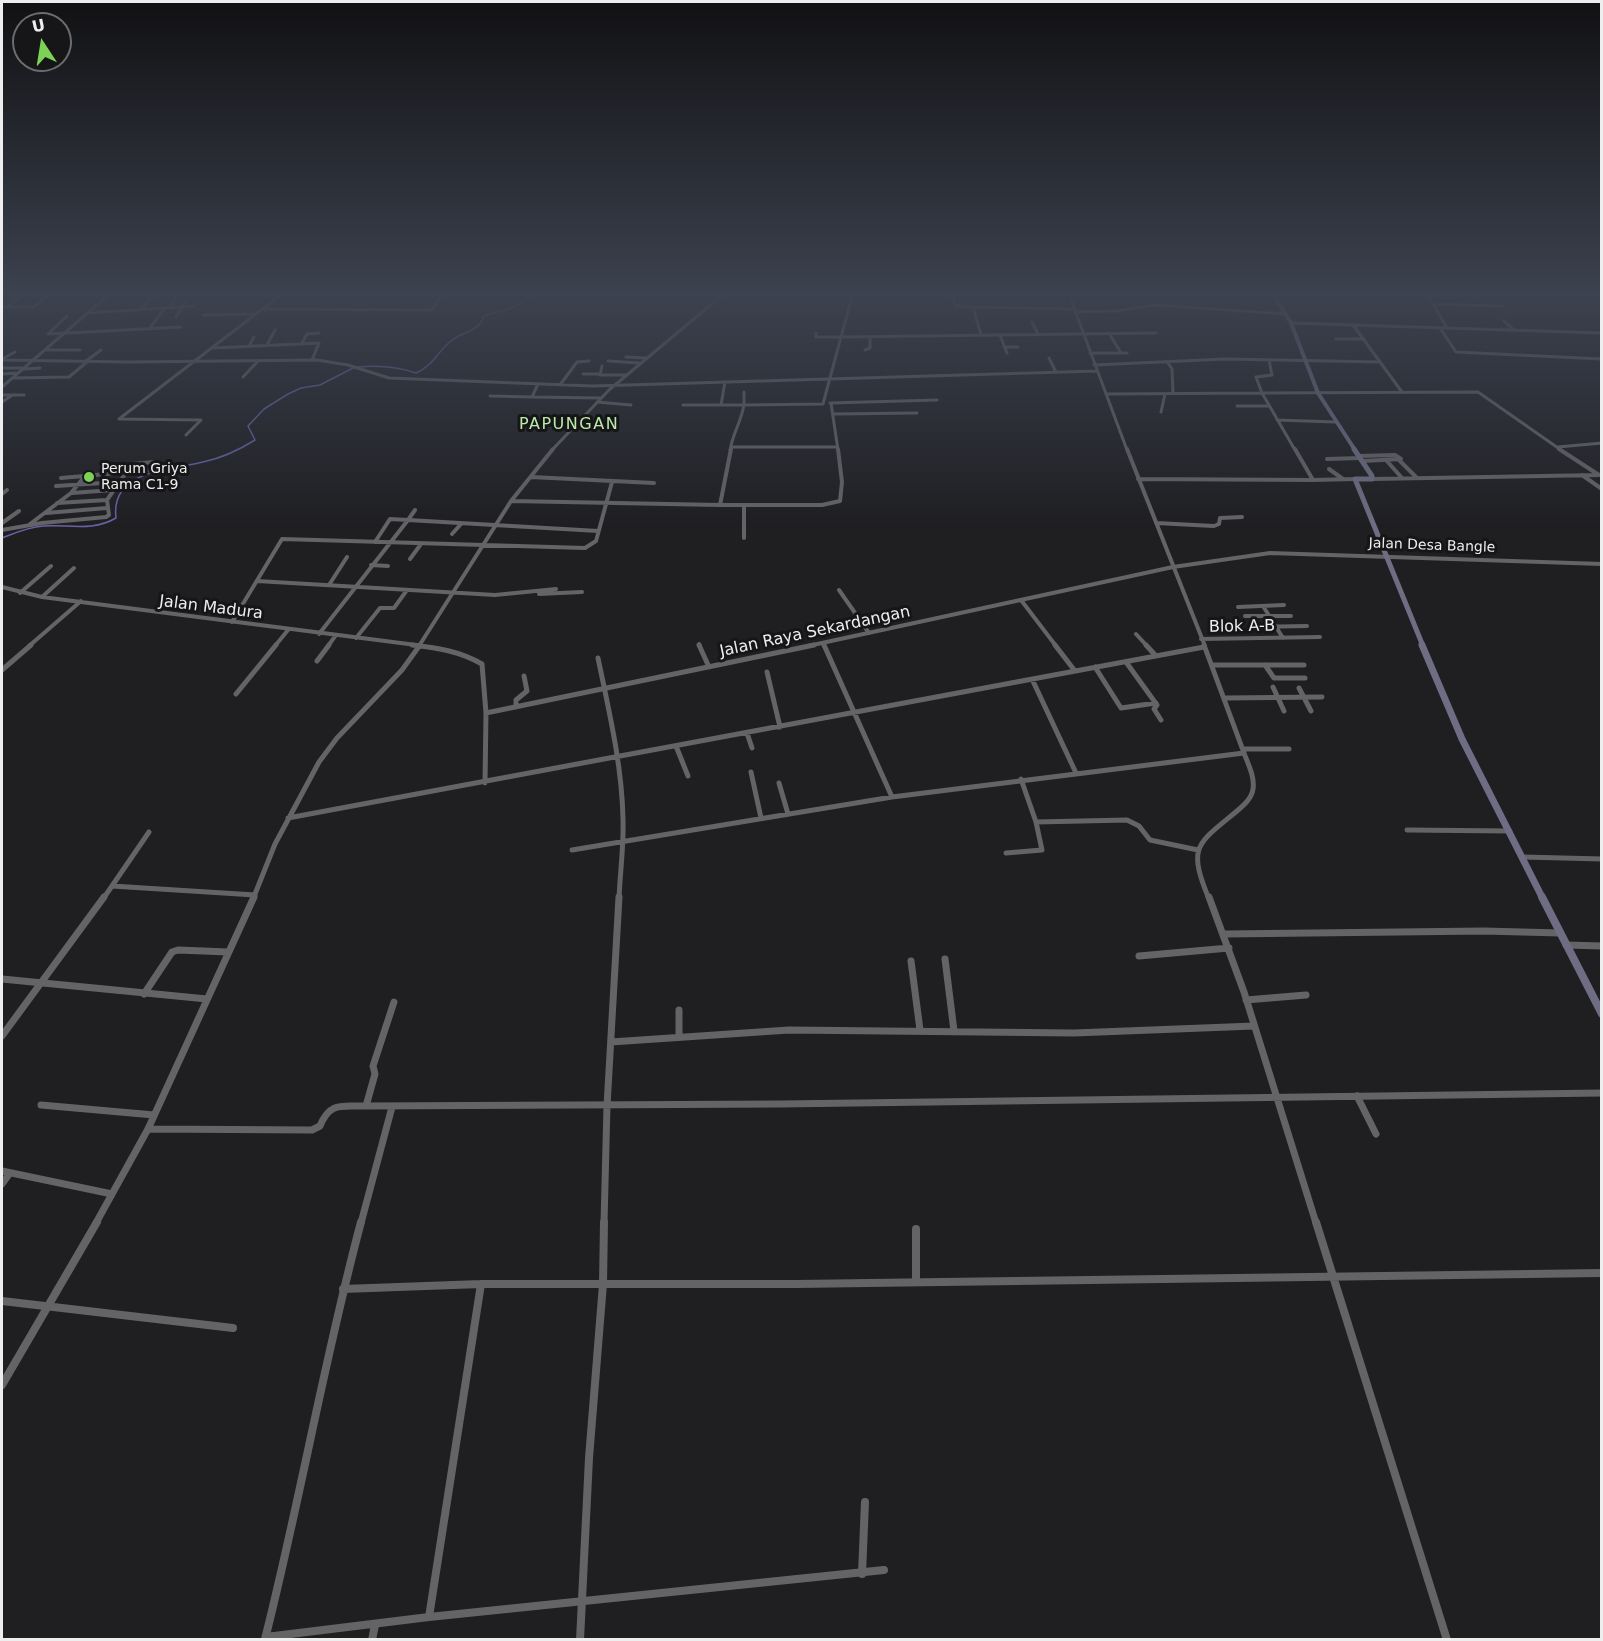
<!DOCTYPE html>
<style>
body{margin:0}
#map{position:relative;width:1603px;height:1641px;overflow:hidden;background:#1f1f22;font-family:"DejaVu Sans",sans-serif}
canvas{display:block}
.frame{position:absolute;inset:0;border:3px solid #eeeeef;pointer-events:none}
.north{position:absolute;left:12px;top:12px;width:60px;height:60px;box-sizing:border-box;background:#161618;border:2px solid #6c6c6e;border-radius:50%;rotate:348deg;font-size:16px;font-weight:700;line-height:24px;text-align:center;color:#eeeeef}
.north::after{content:'';display:block;margin:auto;width:21px;height:27px;background:#7dd154;clip-path:polygon(50% 0,100% 100%,50% 72%,0 100%)}
</style>
<div id="map">
<canvas width="1603" height="1641"></canvas>
<div class="frame"></div>
<div class="north">U</div>
</div>
<script>
const context = document.querySelector('canvas').getContext('2d');
context.lineJoin = 'round';
function trace(path, color, width, dash) {
  context.strokeStyle = color;
  context.lineWidth = width;
  context.lineCap = dash ? 'butt' : 'round';
  context.setLineDash(dash || []);
  context.stroke(path);
}
function drawText(font, color, halo, rows, align = 'center') {
  context.font = font + ' "DejaVu Sans",sans-serif';
  context.lineWidth = 6;
  context.setLineDash([]);
  context.textBaseline = 'middle';
  context.strokeStyle = halo;
  context.fillStyle = color;
  for (const [text, x, y, turn = 0] of rows) {
    context.save();
    context.translate(x, y);
    context.rotate((+turn || 0) * Math.PI / 180);
    context.textAlign = isNaN(turn) ? turn : align;
    if (halo) context.strokeText(text, 0, 0);
    context.fillText(text, 0, 0);
    context.restore();
  }
}
const stream = new Path2D(`
 M 358,367 C 379,365 396,366 416,373 C 433,366 437,352 451,341 C 463,331 478,333 484,316 L 517,306 L 528,297
 M 2,538 C 15,533 28,527 43,526 C 68,524 92,532 116,518 C 110,470 170,470 203,462 C 222,458 239,450 255,440 L 248,426 L 264,409 L 288,394 L 301,388 L 320,385 L 353,368`);
const streetFar4 = new Path2D(`
 M 953,297 L 956,306 L 973,307
 M 1070,297 L 1127,450
 M 1429,297 L 1447,328
 M 1434,304 L 1502,306
 M 8,306 L 21,297
 M 2,307 L 33,307 L 46,297
 M 170,307 L 176,297
 M 263,309 L 431,310 L 441,297
 M 140,310 L 152,297
 M 1075,312 L 1115,311 L 1155,305 L 1286,314
 M 88,313 L 194,306
 M 203,315 L 255,314
 M 67,316 L 48,334 L 181,327
 M 176,317 L 186,301
 M 1504,321 L 1514,330
 M 1032,322 L 1038,334
 M 1291,323 L 1602,333
 M 1353,325 L 1402,392
 M 1440,328 L 1456,352 L 1602,359
 M 149,329 L 165,308
 M 816,333 L 816,337 L 841,337 L 852,297
 M 1109,333 L 1121,353
 M 981,335 L 973,307 L 1074,309
 M 1000,335 L 1007,353
 M 1336,339 L 1364,339
 M 302,343 L 307,334 L 319,333
 M 267,345 L 275,330
 M 249,346 L 254,337
 M 1004,347 L 1018,347
 M 213,348 L 319,343 L 312,360
 M 47,350 L 80,350
 M 865,350 L 870,348 L 870,337
 M 1090,353 L 1127,353
 M 626,357 L 646,358
 M 1049,358 L 1056,372
 M 2,359 L 15,352
 M 2,360 L 128,362 L 317,360 L 348,365 L 389,378 L 593,386 L 1097,371
 M 86,361 L 101,350
 M 608,361 L 639,363
 M 1168,363 L 1172,369 L 1173,393
 M 1094,365 L 1225,359 L 1380,362
 M 602,366 L 600,375 L 627,375
 M 2,368 L 25,368
 M 25,369 L 40,368
 M 2,374 L 18,373
 M 583,374 L 600,374
 M 243,377 L 258,361
 M 13,378 L 69,377 L 88,361
 M 538,384 L 532,397 L 601,398
 M 560,385 L 577,362 L 589,361
 M 2,387 L 106,297
 M 1106,394 L 1262,393 L 1256,377 L 1272,375 L 1269,360
 M 2,395 L 24,395
 M 490,396 L 532,397
 M 2,402 L 11,396
 M 597,402 L 631,405
 M 830,403 L 937,400
 M 831,403 L 838,450
 M 683,405 L 744,405 L 744,392
 M 721,405 L 725,382
 M 1237,406 L 1268,406
 M 1161,412 L 1165,394
 M 833,414 L 917,413
 M 1277,420 L 1336,422
 M 186,435 L 201,420 L 119,419 L 278,297
 M 731,447 L 837,447
 M 1558,447 L 1602,443
 M 552,450 L 609,390 L 720,297
 M 730,450 C 733,433 741,422 744,405 L 823,404 L 841,337 L 1156,333
 M 1295,450 L 1262,393 L 1478,392 L 1561,450`);
const streetFar3 = new Path2D(`
 M 1127,449 L 1205,646
 M 1295,449 L 1313,480 L 1355,479
 M 1559,449 L 1599,475
 M 1359,456 L 1395,455 L 1401,459 L 1363,461
 M 1327,459 L 1361,458
 M 1386,460 L 1402,478
 M 1399,460 L 1416,477
 M 101,467 L 154,462
 M 1329,469 L 1343,479
 M 1582,475 L 1602,489
 M 531,477 L 654,483
 M 61,478 L 152,470
 M 1138,479 L 1313,480
 M 1372,479 L 1599,475
 M 56,486 L 118,482
 M 72,493 L 112,490
 M 2,494 L 7,490
 M 511,501 L 720,505 L 731,449
 M 57,503 L 107,500
 M 720,505 L 822,505 L 840,501 L 842,482 L 838,449
 M 744,505 L 744,538
 M 46,513 L 107,508
 M 2,523 L 19,511
 M 1156,523 L 1214,526 L 1219,524 L 1220,518 L 1242,517
 M 30,524 L 71,493 L 85,476
 M 2,530 L 42,523 L 106,517 L 109,515 L 107,500 L 132,464
 M 452,534 L 461,524
 M 375,542 L 390,519 L 408,520 L 415,510
 M 410,559 L 421,544
 M 371,565 L 388,566
 M 257,581 L 495,595 L 556,589
 M 329,585 L 347,557
 M 2,587 L 42,597 L 424,646
 M 839,590 L 869,633
 M 20,593 L 51,566
 M 539,594 L 582,592
 M 42,597 L 74,568
 M 1021,600 L 1056,646
 M 1263,606 L 1283,638
 M 1238,607 L 1284,605
 M 1245,616 L 1291,616
 M 232,622 L 282,539 L 585,548 L 596,541 L 612,482
 M 1251,627 L 1307,626
 M 319,634 L 408,520 L 598,531
 M 1136,634 L 1147,646
 M 356,638 L 380,608 L 394,608 L 407,590
 M 1201,639 L 1320,637
 M 823,643 L 824,646
 M 699,644 L 700,646
 M 29,646 L 81,601
 M 275,646 L 288,630
 M 328,646 L 336,635
 M 419,646 L 511,501 L 553,449
 M 808,646 L 1173,567 L 1270,553 L 1602,564`);
const streetFar2 = new Path2D(`
 M 412,645 C 438,648 459,651 482,664 L 486,713 L 814,645
 M 699,645 L 709,667
 M 824,645 L 892,797
 M 1055,645 L 1075,671
 M 1146,645 L 1156,656
 M 598,658 C 609,711 622,765 623,819 C 624,846 620,872 619,899
 M 317,661 L 329,645
 M 1126,662 L 1157,705 L 1154,709 L 1161,720
 M 1212,665 L 1304,665
 M 1265,665 L 1274,678 L 1305,678
 M 1095,667 L 1121,708 L 1156,703
 M 2,670 L 31,645
 M 767,672 L 780,727
 M 1032,679 L 1076,773
 M 1273,687 L 1284,711
 M 1299,688 L 1311,711
 M 236,694 L 276,645
 M 1225,698 L 1322,697
 M 516,707 L 516,700 L 527,691 L 524,676
 M 747,733 L 752,748
 M 676,746 L 688,776
 M 1243,749 L 1289,749
 M 751,772 L 761,818
 M 1021,779 L 1036,822 L 1127,820 L 1139,826 L 1150,840 L 1198,850
 M 485,783 L 486,713
 M 779,783 L 788,814
 M 288,818 L 1204,647
 M 1407,830 L 1510,831
 M 572,850 L 892,797 L 1244,753 L 1204,645
 M 1006,853 L 1042,850 L 1036,822
 M 1523,857 L 1602,859
 M 112,886 L 149,832
 M 103,899 L 112,886 L 255,895
 M 253,899 L 275,844 L 319,762 L 337,738 L 402,670 L 420,645
 M 1209,899 C 1187,846 1197,844 1237,811 C 1244,805 1252,798 1253,789 C 1255,777 1248,764 1244,753`);
const streetFar1 = new Path2D(`
 M 1209,897 L 1244,992 L 1316,1223
 M 1225,934 L 1484,931 L 1560,933
 M 1566,945 L 1602,946
 M 1139,956 L 1229,948
 M 945,959 L 954,1031
 M 911,961 L 920,1030
 M 2,979 L 207,999
 M 144,994 L 172,952 L 178,950 L 228,952
 M 1246,1000 L 1306,995
 M 679,1010 L 679,1037
 M 2,1036 L 104,897
 M 611,1042 L 789,1030 L 1074,1033 L 1254,1026
 M 1357,1096 L 1376,1134
 M 41,1105 L 154,1115
 M 366,1106 L 375,1074 L 373,1066 L 394,1002
 M 148,1129 L 312,1130 L 320,1126 C 330,1101 342,1107 366,1106 L 781,1104 L 1602,1093
 M 2,1171 L 112,1194
 M 2,1184 L 10,1173
 M 96,1223 L 148,1129 L 254,897
 M 361,1223 L 392,1107
 M 604,1223 L 607,1106 L 619,897`);
const street = new Path2D(`
 M 1316,1222 L 1447,1640
 M 916,1229 L 916,1282
 M 343,1289 L 481,1284 L 796,1284 L 1602,1273
 M 2,1301 L 233,1328
 M 2,1385 L 97,1222
 M 862,1574 L 865,1502
 M 429,1617 L 481,1284
 M 266,1637 L 429,1617 L 884,1570
 M 265,1639 C 300,1501 324,1360 361,1222
 M 372,1640 L 375,1625
 M 580,1640 L 589,1458 L 603,1284 L 604,1222`);
const secondaryFar3 = new Path2D(`
 M 1275,297 L 1291,323 L 1318,393 L 1355,450`);
const secondaryFar2 = new Path2D(`
 M 1354,449 L 1372,476 L 1372,479 L 1355,479 L 1423,646`);
const secondaryFar1 = new Path2D(`
 M 1422,645 L 1462,739 L 1543,899`);
const secondary = new Path2D(`
 M 1542,897 L 1602,1014`);
const markers = [
 [89,477,6,"#7dd154"]
];
const farPoinames = [
 ["Perum Griya",101,469],
 ["Rama C1-9",101,485]
];
const farStreetnames = [
 ["Jalan Desa Bangle",1432,546,2]
];
const farQuarternames = [
 ["PAPUNGAN",569,425]
];
const streetNames = [
 ["Jalan Madura",211,608,7],
 ["Blok A-B",1242,627,-1],
 ["Jalan Raya Sekardangan",815,632,-12]
];
trace(stream, '#6861a8', 1.5);
trace(streetFar4, '#646467', 3);
trace(streetFar3, '#646467', 4);
trace(streetFar2, '#646467', 5);
trace(streetFar1, '#646467', 7);
trace(street, '#646467', 8);
trace(secondaryFar3, '#6e6d83', 4);
trace(secondaryFar2, '#6e6d83', 5);
trace(secondaryFar1, '#6e6d83', 7);
trace(secondary, '#6e6d83', 8);
const sky = context.createLinearGradient(0, 0, 0, 527);
sky.addColorStop(0, '#111113');
sky.addColorStop(0.56, '#3c424f');
sky.addColorStop(1, '#3c424f00');
context.fillStyle = sky;
context.fillRect(0, 0, 1603, 527);
for (const [x, y, r, color] of markers) {
  const dot = new Path2D();
  dot.arc(x, y, r, 0, 2 * Math.PI);
  context.fillStyle = color;
  context.fill(dot);
  trace(dot, '#161618', 2);
}
drawText('14px', '#eeeeef', '#161618', farPoinames, 'left');
drawText('14px', '#eeeeef', '#161618', farStreetnames);
context.letterSpacing = '1.5px';
drawText('16px', '#bceaa9', '#161618', farQuarternames);
context.letterSpacing = '0px';
drawText('16px', '#eeeeef', '#161618', streetNames);
</script>
